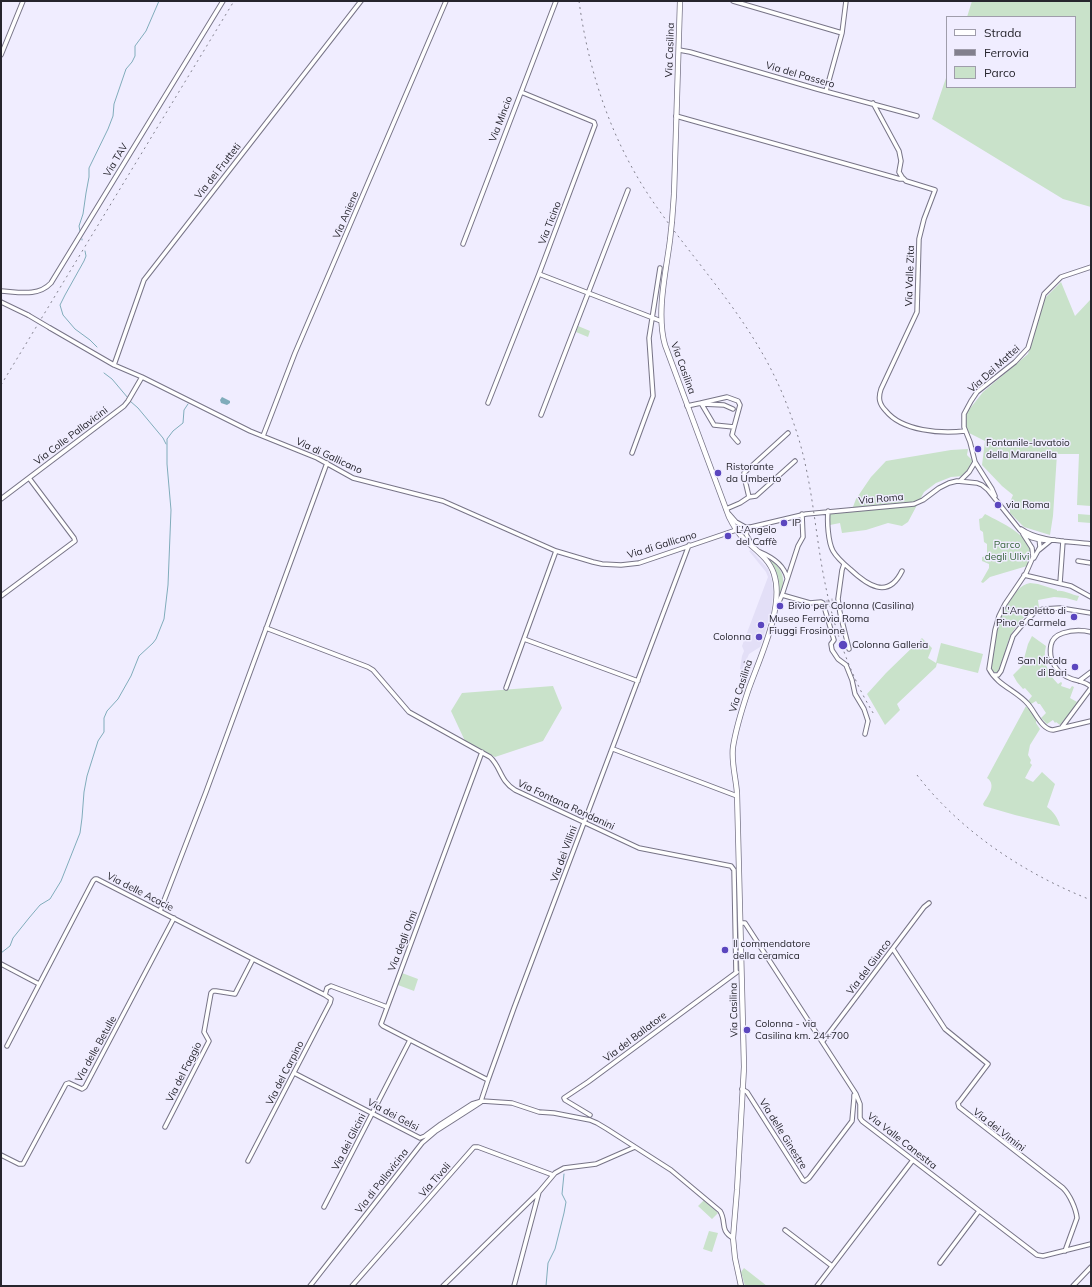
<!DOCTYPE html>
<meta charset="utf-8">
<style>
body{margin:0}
#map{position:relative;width:1092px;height:1287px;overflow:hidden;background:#f0edff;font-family:Mulish,sans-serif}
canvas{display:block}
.frame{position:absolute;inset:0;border:2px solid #26252d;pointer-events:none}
.legend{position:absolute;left:946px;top:16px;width:130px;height:72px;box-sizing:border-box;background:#f0edff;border:1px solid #9f9dab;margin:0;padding:5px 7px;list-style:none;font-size:12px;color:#26252d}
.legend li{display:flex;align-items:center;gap:8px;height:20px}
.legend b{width:20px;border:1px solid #9f9dab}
</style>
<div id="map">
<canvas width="1092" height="1287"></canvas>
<div class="frame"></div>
<ul class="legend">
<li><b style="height:5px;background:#fff"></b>Strada</li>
<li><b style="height:5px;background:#82808d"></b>Ferrovia</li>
<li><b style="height:11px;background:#c9e2ca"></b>Parco</li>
</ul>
</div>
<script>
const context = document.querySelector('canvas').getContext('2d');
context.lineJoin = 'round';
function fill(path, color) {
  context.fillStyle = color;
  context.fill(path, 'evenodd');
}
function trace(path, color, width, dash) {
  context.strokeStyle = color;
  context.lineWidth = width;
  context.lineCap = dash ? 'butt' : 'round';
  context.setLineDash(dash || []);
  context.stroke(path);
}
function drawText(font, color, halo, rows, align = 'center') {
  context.font = font + ' Mulish,sans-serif';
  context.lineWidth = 3;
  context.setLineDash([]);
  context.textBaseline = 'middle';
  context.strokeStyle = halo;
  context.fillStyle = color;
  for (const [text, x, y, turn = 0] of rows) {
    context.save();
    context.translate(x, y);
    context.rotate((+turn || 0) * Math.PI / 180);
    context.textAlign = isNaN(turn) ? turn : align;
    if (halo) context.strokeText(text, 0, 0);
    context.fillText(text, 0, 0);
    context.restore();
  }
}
const built = new Path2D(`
 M 751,550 L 768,569 L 772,581 L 773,593 L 771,613 L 760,647 L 749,654 L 742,670 L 740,669 L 742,656 L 744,651 L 742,646 L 768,577 L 766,572 L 749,551 Z`);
const green = new Path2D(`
 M 972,1 L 1091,1 L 1091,207 L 1063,199 L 932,119 L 947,75 L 947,87 L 1075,87 L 1075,17 L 967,17 Z
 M 1061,282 L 1075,316 L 1091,299 L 1091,506 L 1077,505 L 1079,454 L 1057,454 L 1053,516 L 1050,535 L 1024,527 L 1010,513 L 1010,502 L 1013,495 L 1002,486 L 982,465 L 985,441 L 967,432 L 964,421 L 968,411 L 983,392 L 1028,354 L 1045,298 Z
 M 578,326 L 590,331 L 588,337 L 576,332 Z
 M 968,449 L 967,455 L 972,460 L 972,467 L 963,476 L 951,477 L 936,483 L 924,492 L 908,522 L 902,526 L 888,523 L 866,530 L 842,533 L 840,523 L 830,525 L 828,521 L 829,513 L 851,512 L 856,499 L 871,477 L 886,461 L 951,450 Z
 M 985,514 C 1003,524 1028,533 1032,555 L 1027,566 L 990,577 L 983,583 L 981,582 L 989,568 L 989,564 L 982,561 L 982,557 L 987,556 L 987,544 L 984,542 L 983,532 L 980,530 L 979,519 L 982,518 Z
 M 1078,514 L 1091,515 L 1091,523 L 1078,522 Z
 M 771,560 C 783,570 787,580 779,595 L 776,573 L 770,561 Z
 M 1030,583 L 1038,584 L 1057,590 L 1057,591 C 1065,590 1071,595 1079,596 L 1077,601 L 1066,598 L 1054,597 L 1038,600 L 1039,608 C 1025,613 1013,628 1008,642 C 1005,652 1003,663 998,672 L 993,672 L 991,669 C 994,644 995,622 1010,601 C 1015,593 1020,585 1030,583 Z
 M 1032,636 L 1046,646 C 1042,661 1048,674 1058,684 L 1061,682 L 1062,683 L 1061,686 L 1070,689 L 1072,686 L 1074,687 L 1070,698 L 1077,702 L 1078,700 L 1080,701 L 1060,725 L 1056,722 L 1055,723 L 1053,720 L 1047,724 L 1041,718 L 1046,713 L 1040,704 L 1038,704 L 1036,701 L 1031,704 L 1028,701 L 1032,696 L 1025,688 L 1023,689 L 1017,682 L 1013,675 L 1022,666 L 1028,644 Z
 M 922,638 L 932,648 L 928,658 L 936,663 L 941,643 L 983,654 L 978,673 L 937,663 L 936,667 L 897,704 L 900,710 L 885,725 L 867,694 L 886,673 Z
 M 553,686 L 562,708 L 543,741 L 495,757 L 465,741 L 451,711 L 462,693 Z
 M 1026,706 L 1036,717 L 1036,723 L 1040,729 L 1030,745 L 1028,755 L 1031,760 L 1030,763 L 1032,765 L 1025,778 L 1033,782 L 1042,772 L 1055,784 L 1047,807 C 1053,811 1058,818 1060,826 L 1015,815 L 984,806 L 983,804 C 988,796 997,785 987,778 Z
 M 402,973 L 418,979 L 414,991 L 398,985 Z
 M 704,1200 L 718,1213 L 712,1219 L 698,1206 Z
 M 709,1231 L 718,1233 L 712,1252 L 703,1249 Z
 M 744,1268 L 767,1286 L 745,1286 L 741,1272 Z`);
const water = new Path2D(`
 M 222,397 L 230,401 L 230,403 L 227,405 L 221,403 L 220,400 Z`);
const stream = new Path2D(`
 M 80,231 L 79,226 L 83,214 L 86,193 L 89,177 L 89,168 L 108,129 L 113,116 L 114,104 L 126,69 L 132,62 L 135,56 L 135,46 L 146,31 L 159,1
 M 82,239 L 82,240
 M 85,251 L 86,256 L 84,261 L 65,295 L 60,305 L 63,315 L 75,329 L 90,340 L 97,347
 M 104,373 L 112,379 L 128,398
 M 130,401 L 138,408 L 163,438 L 166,444
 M 1,953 L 10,946 L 13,938 L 29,918 L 40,905 L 50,899 L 61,881 L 80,833 L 82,818 L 84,792 L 87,776 L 98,741 L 104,732 L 104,718 L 107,711 L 118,699 L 131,676 L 139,656 L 153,643 L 156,639 L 164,619 L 168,585 L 171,510 L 167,464 L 167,439 L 173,431 L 183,423 L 184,410 L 188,404
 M 546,1286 L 548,1263 L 555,1249 L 564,1213 L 566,1202 L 562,1194 L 564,1174`);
const minorTunnel = new Path2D(`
 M 826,602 L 833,600`);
const minor = new Path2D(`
 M 733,1 L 842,33
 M 679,50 L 690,52 L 817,89 L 917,116
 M 1,55 L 23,1
 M 826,91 L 842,33 L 846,1
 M 873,103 L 899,151 L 901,161 L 899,172 L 902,177 L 906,181 L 935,190 L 924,219 L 919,239 L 917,312 L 881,389 C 878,398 879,404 886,411 C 902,431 941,434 965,431
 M 676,116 L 900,179 L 903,179
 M 463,244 L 556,1
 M 539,274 L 661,321
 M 1,291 C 18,292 38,297 51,283 L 223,1
 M 1,302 L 28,315
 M 50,328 L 114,365 L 142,377 L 250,431 L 317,458 L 353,478 L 443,501 L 556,551 L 593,562 L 602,564 L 621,565 L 639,563 L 745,527 L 751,527 L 806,514 L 914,504 L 923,500 L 939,488 L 949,483 L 957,481 L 977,483 L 982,485 L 988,490 L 1020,530 C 1029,540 1042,541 1055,540
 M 114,365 L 144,280 L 361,1
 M 488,403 L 539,274 L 595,125 L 594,122 L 521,92
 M 702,404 L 724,405 L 733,409
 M 687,406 L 701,403 L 714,425 L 734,427 L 740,405 L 738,401 L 727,397 L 701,403
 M 541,415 L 628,190
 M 734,427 L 732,435 L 738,442
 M 263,436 L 295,353 L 446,1
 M 632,453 L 653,396 L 649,338 L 660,268
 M 960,481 L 969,472 L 975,462
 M 995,496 L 992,489 L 975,462 L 970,442 L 964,427 L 964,414 L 971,401 L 977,392 L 1015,362 L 1028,348 L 1044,294 L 1061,277 L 1091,267
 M 749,497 L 744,476 L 744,473 L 788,433
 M 1,499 L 124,406 L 128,401 L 142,377
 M 726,509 L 740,503 L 749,497 L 756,496 L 795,461
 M 828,511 C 827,522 828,542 833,551 C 837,558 844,564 850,569 C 867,585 888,600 902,571
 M 729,514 L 736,522 L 745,527
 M 751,527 L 747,530 L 746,534 L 752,545
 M 1021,529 C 1039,542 1070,541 1091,544
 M 1023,534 L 1032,548 L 1033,557 L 1026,573 L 1005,604 L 999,616 L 995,630 L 989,669 C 997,685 1017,691 1028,704 C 1035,712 1042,730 1053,730 L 1091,721
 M 1039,550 L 1050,541
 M 760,552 C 772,557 784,565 787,578
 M 1034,558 L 1040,547 L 1039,538
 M 1078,561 L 1091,563
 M 844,564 L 842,570 L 838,599 L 840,613 L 849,649
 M 1024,575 L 1071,586 L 1091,597
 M 1060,583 L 1063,541
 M 782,595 L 810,603 L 821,602 L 823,603 L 834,640 L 831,644 L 832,650 L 838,659 L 846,665 L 852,680 L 855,694 L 864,709 L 868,721 L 865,734
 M 1,596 L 75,541 L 74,538 L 29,478
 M 777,606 L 782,595 L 798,546 L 803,537 L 802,514
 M 266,628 L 368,667 L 373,670 L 409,712 L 490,757 C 501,767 500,781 515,790 L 639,848 L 731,866 L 734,870 L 736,972
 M 1091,632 C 1082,630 1072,630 1063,633 C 1057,635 1052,639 1051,645 C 1048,661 1057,674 1072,679 C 1078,681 1087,682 1091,687
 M 524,639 L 638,681
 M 993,675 L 998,675 L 1001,671 L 1013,636 L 1023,624 L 1035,612 L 1043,609 L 1060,608 L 1091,613
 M 1079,681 L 1091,672
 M 506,688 L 556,551
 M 1062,727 L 1091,688
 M 613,749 L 737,796
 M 482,752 L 381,1024 L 383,1026 L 488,1080
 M 160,911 L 206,792 L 327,463
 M 741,923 L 745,923 L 856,1094 L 860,1104 L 860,1118 L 862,1121 L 1037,1255 L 1043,1256 L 1091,1244
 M 893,949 L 945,1029 L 988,1064 L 960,1101 L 958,1103 L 959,1107 L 1063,1188 C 1070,1195 1076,1209 1077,1218 L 1065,1251
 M 1,964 L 39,984
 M 325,995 L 327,988 L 331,986 L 387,1007
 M 823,1041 L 924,907 L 929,903
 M 7,1046 L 93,881 L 95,879 L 97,879 L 253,959 L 325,995 L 331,999 L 330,1003 L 248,1161
 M 294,1073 L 420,1138 L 425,1136 L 441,1124 L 472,1104 L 482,1101 L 512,1103 L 539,1112 L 554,1113 L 590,1120 L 597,1123 L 607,1129 L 671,1170 L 720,1211 C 727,1222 719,1230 733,1238
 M 742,1089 L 747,1092 L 803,1180 L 805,1181 L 809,1178 L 852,1121 L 854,1098 L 854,1095 L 856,1094
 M 481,1101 L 488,1080 L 514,1008 L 689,545
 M 590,1115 L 565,1100 L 564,1098 L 588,1082 L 737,972
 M 165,1127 L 209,1041 L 204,1032 L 211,993 L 213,991 L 216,991 L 235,994 L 253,959
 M 1,1155 L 19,1164 L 23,1164 L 66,1084 L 69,1083 L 82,1089 L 85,1087 L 174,918
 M 324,1207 L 410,1040
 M 785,1230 L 832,1266
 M 940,1263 L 979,1211
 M 310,1286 L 422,1143 L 436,1131 L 475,1106 L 481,1102
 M 352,1286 L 474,1147 L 478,1147 L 553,1175
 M 443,1286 L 539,1192 L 555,1173 L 564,1168 L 596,1164 L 635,1147
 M 514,1286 L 539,1192
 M 817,1286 L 913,1160
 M 1073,1286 L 1091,1267`);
const major = new Path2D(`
 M 672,221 L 674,194 L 680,1
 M 670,240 C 666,272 656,313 665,345 L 729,517 C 733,525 737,532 743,538 C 754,549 769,558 774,574 C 785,607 759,659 748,691 C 742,709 736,728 733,747 C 731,762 736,778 737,793 L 744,1067 L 737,1190 L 733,1238 L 735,1258 L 741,1286`);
const rail = new Path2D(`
 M 579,1 C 589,75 613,145 656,206 C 701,270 752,321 783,395 C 792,417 800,440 805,463 C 814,503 817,544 825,583 C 834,629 850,676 875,716
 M 1,385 L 234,1
 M 744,663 L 745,659
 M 917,775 C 961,832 1025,874 1091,900`);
const minorBridge = new Path2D(`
 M 28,315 L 50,328`);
const majorBridge = new Path2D(`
 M 670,240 L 672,221`);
const markers = [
 [978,449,4,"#5b46be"],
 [718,473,4,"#5b46be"],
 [998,505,4,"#5b46be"],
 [784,523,4,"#5b46be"],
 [728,536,4,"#5b46be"],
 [780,606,4,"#5b46be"],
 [1074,617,4,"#5b46be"],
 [761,625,4,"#5b46be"],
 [759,637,4,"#5b46be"],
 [843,645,5,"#5b46be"],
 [1075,667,4,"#5b46be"],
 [725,950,4,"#5b46be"],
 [747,1030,4,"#5b46be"]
];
const streetNames = [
 ["Via Casilina",670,50,-88],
 ["Via del Passero",800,75,16],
 ["Via Mincio",501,119,-69],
 ["Via TAV",116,160,-59],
 ["Via dei Frutteti",218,171,-52],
 ["Via Aniene",346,215,-67],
 ["Via Ticino",550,223,-69],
 ["Via Valle Zita",910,276,-88],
 ["Via Casilina",683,368,70],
 ["Via Dei Mattei",994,369,-42],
 ["Via Colle Pallavicini",71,436,-37],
 ["Via di Gallicano",329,456,25],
 ["Via Roma",881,499,-5],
 ["Via di Gallicano",662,545,-17],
 ["Via Casilina",741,686,-72],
 ["Via Fontana Rondanini",566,805,25],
 ["Via dei Villini",564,854,-70],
 ["Via delle Acacie",140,892,27],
 ["Via degli Olmi",403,941,-69],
 ["Via del Giunco",869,967,-53],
 ["Via Casilina",734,1010,-91],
 ["Via del Ballatore",635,1037,-37],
 ["Via delle Betulle",96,1049,-61],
 ["Via del Faggio",184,1072,-63],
 ["Via del Carpino",285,1073,-63],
 ["Via dei Gelsi",393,1115,28],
 ["Via dei Vimini",999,1130,38],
 ["Via delle Ginestre",783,1134,58],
 ["Via Valle Canestra",902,1141,38],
 ["Via dei Glicini",349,1142,-63],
 ["Via Tivoli",435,1180,-49],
 ["Via di Pallavicina",382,1181,-52]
];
const poiNames = [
 ["Fontanile-lavatoio",986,443],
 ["della Maranella",986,455],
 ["Ristorante",726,467],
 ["da Umberto",726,479],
 ["via Roma",1006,505],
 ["IP",792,523],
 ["L'Angelo",736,530],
 ["del Caffè",736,542],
 ["Bivio per Colonna (Casilina)",788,606],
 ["L'Angoletto di",1066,611,"right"],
 ["Pino e Carmela",1066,623,"right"],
 ["Museo Ferrovia Roma",769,619],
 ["Fiuggi Frosinone",769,631],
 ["Colonna",751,637,"right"],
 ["Colonna Galleria",852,645],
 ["San Nicola",1067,661,"right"],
 ["di Bari",1067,673,"right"],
 ["Il commendatore",733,944],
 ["della ceramica",733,956],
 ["Colonna - via",755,1024],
 ["Casilina km. 24+700",755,1036]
];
const parkNames = [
 ["Parco",1007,545],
 ["degli Ulivi",1007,557]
];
fill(built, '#e3dff7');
fill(green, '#c9e2ca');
fill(water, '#80acbb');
trace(stream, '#80acbb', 1);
trace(minorTunnel, '#c8c5d5', 3.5, [3.5, 2]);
trace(minor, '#777487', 5.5);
trace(major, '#777487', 6);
trace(minor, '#fff', 3.5);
trace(major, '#fff', 4.5);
trace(rail, '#82808d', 1, [2, 4]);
trace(minorBridge, '#777487', 5.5, []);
trace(majorBridge, '#777487', 6, []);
trace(minorBridge, '#fff', 3.5);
trace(majorBridge, '#fff', 4.5);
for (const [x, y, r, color] of markers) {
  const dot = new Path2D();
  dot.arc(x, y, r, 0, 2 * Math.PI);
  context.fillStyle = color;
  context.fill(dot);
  trace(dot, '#f0edff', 1.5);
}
drawText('10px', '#26252d', '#f0edff', streetNames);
drawText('10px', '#26252d', '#f0edff', poiNames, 'left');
drawText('10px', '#37643b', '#f0edff', parkNames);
</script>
